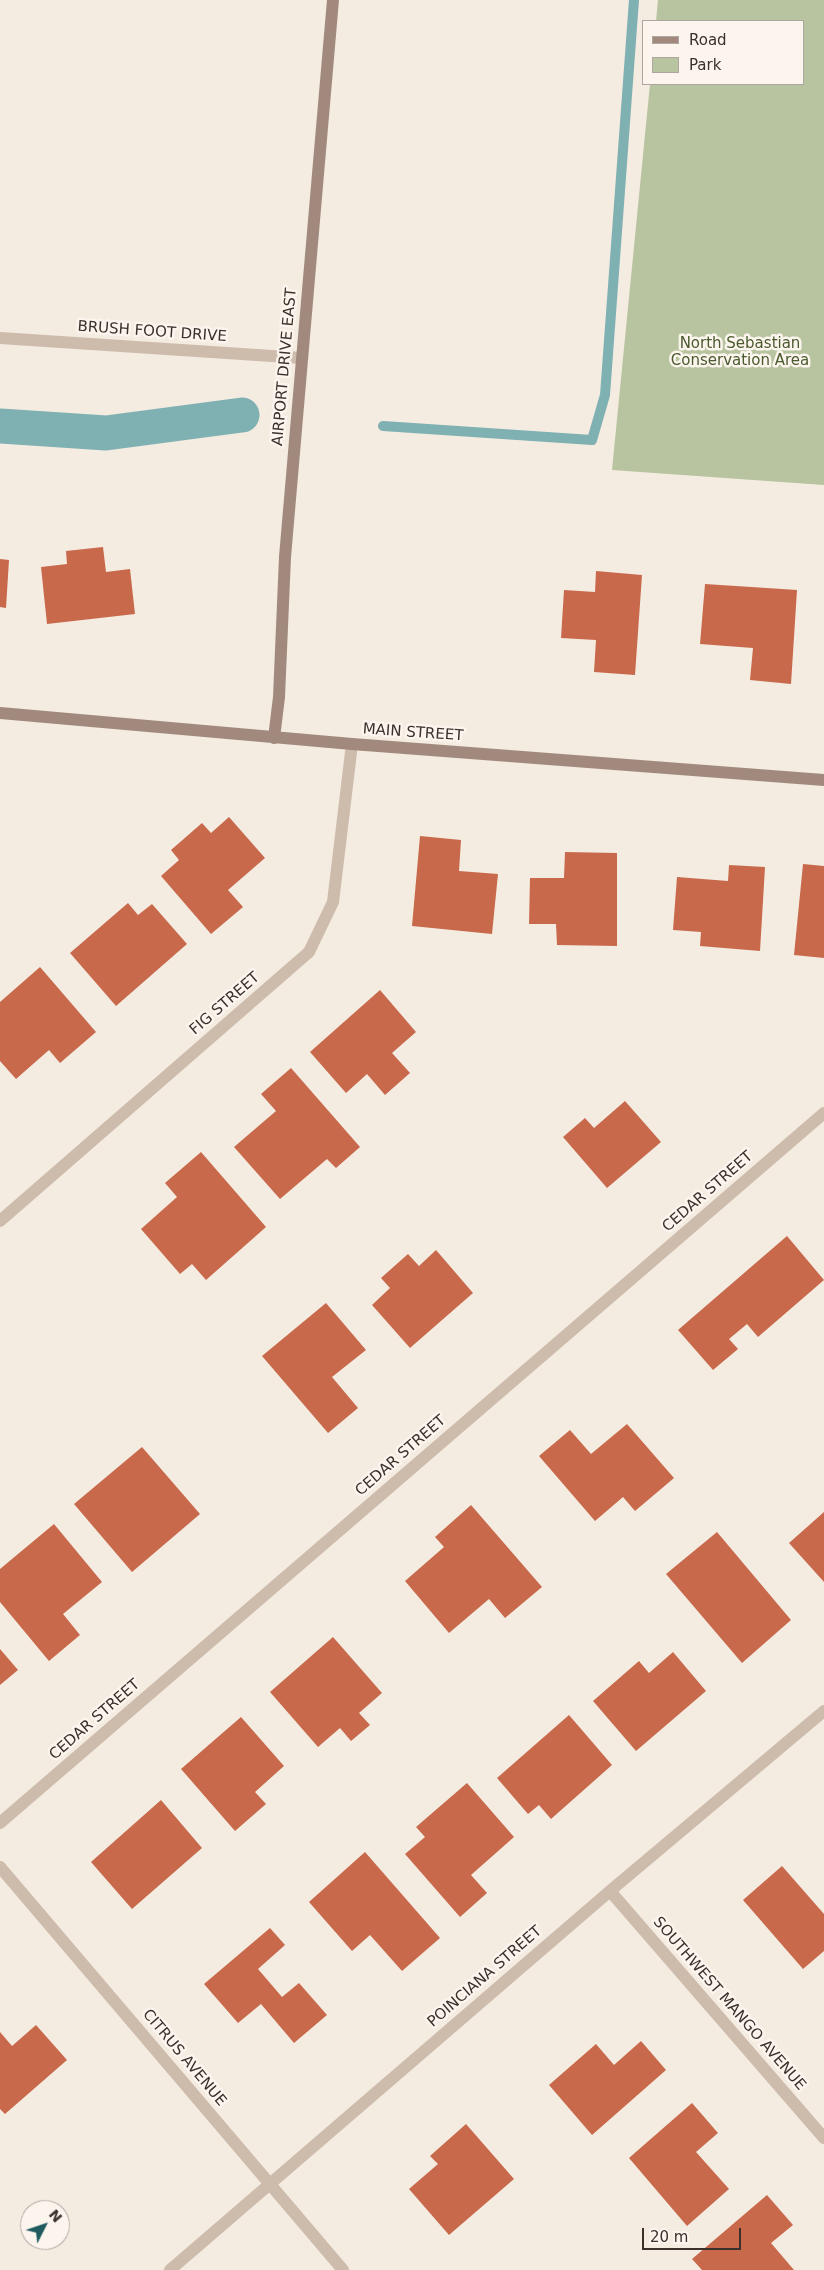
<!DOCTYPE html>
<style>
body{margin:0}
#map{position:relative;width:824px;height:2270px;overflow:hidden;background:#f4ebe1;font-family:"DejaVu Sans",sans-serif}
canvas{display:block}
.legend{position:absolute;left:642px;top:20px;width:162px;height:65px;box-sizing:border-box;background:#fbf5ee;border:1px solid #aea6a0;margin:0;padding:6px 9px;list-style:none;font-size:15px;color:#3b302b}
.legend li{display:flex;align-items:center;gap:10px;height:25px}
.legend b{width:25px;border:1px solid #aea6a0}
.north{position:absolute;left:20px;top:2200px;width:50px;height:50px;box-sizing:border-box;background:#fbf5ee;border:1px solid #aea6a0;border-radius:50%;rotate:49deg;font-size:14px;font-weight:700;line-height:20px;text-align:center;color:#3b302b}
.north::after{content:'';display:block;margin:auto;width:18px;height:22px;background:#1f5a5e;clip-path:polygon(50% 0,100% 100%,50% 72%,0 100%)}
.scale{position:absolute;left:642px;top:2228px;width:99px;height:22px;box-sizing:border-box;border:2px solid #3b302b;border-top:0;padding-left:6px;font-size:15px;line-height:18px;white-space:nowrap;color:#3b302b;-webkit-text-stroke:4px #fbf5ee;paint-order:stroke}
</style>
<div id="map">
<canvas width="824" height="2270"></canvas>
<ul class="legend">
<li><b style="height:6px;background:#a18a7d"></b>Road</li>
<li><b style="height:14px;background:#b8c4a0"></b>Park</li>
</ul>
<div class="north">N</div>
<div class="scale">20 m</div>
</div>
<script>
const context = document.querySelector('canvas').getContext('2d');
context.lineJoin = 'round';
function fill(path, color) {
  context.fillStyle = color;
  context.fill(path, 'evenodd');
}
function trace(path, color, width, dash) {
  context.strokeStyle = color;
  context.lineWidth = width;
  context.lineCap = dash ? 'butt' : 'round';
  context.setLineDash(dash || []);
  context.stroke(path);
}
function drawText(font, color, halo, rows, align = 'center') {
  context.font = font + ' "DejaVu Sans",sans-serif';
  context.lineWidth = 5;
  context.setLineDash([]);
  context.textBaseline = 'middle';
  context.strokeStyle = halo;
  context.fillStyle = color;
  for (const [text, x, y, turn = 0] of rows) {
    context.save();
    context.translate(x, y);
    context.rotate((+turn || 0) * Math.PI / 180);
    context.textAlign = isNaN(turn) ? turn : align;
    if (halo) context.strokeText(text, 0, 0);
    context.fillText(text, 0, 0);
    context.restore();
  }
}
const green = new Path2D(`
 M 658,0 L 824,0 L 824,485 L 612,470 L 650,84 L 803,84 L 803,21 L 656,21 Z`);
const stream = new Path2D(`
 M 383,426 L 592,440 L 605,395 L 634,0`);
const canal = new Path2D(`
 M 0,426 L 106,433 L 242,415`);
const building = new Path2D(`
 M 103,547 L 106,572 L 130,569 L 135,614 L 47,624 L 41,567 L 67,564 L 66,551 Z
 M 0,559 L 9,560 L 6,608 L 0,607 Z
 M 596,571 L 642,575 L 635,675 L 594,672 L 596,640 L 561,638 L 564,590 L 595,592 Z
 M 705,584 L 797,590 L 791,684 L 750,680 L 753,648 L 700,644 Z
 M 229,817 L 265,858 L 228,890 L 243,907 L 211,934 L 161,876 L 179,860 L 171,850 L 202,823 L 211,833 Z
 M 420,836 L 461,840 L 459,871 L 498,874 L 492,934 L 412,926 Z
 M 565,852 L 617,853 L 617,946 L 557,945 L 556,924 L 529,924 L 530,878 L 564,878 Z
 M 803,864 L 824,866 L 824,958 L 794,955 Z
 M 729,865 L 765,867 L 760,951 L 700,946 L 701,932 L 673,930 L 677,877 L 728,881 Z
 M 128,903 L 138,915 L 152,904 L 187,944 L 116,1006 L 70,953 Z
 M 40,967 L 96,1032 L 60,1063 L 49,1050 L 16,1079 L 0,1061 L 0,1002 Z
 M 380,990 L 416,1032 L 392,1053 L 410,1073 L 385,1095 L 367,1074 L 346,1093 L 310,1052 Z
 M 291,1068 L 360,1147 L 336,1168 L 327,1159 L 280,1199 L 234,1147 L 276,1111 L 261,1094 Z
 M 625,1101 L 661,1142 L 607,1188 L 563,1137 L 585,1118 L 594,1128 Z
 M 201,1152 L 266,1227 L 206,1280 L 192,1264 L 180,1274 L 141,1229 L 177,1197 L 165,1183 Z
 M 787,1236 L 824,1280 L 758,1337 L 747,1324 L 729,1339 L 738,1349 L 713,1370 L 678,1330 Z
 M 436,1250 L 473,1293 L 410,1348 L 372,1305 L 390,1288 L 381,1278 L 408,1254 L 419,1266 Z
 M 326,1303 L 366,1350 L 332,1377 L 358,1408 L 328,1433 L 262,1356 Z
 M 627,1424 L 674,1478 L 635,1511 L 623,1497 L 595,1521 L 539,1456 L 570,1430 L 591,1454 Z
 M 142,1447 L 200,1514 L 132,1572 L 74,1504 Z
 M 471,1505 L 542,1587 L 505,1618 L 489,1599 L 449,1633 L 405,1581 L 444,1547 L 435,1537 Z
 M 824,1512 L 824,1582 L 789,1543 Z
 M 54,1524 L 102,1582 L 63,1614 L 80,1635 L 49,1661 L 0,1602 L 0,1569 Z
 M 717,1532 L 791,1620 L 742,1663 L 666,1574 Z
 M 333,1637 L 382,1693 L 359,1713 L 370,1725 L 351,1741 L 340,1728 L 318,1747 L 270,1692 Z
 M 0,1649 L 18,1670 L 0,1685 Z
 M 673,1652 L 706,1691 L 636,1751 L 593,1701 L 639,1661 L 649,1673 Z
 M 569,1715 L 612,1765 L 551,1819 L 539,1805 L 528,1814 L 497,1778 Z
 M 241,1717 L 284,1766 L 255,1792 L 266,1804 L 235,1831 L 181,1769 Z
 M 467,1783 L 514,1837 L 471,1875 L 487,1893 L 460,1917 L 405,1854 L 425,1837 L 416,1827 Z
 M 161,1800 L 202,1848 L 132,1909 L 91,1862 Z
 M 365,1852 L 440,1938 L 402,1971 L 370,1935 L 352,1951 L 309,1902 Z
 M 782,1866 L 824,1914 L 824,1951 L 803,1969 L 743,1900 Z
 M 270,1928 L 285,1945 L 258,1969 L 282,1997 L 299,1983 L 327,2015 L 294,2043 L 261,2004 L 238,2023 L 204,1984 Z
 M 36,2025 L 67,2060 L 5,2114 L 0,2109 L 0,2032 L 12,2046 Z
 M 641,2041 L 666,2070 L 592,2135 L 549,2085 L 596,2044 L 614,2065 Z
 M 692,2103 L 718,2133 L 696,2152 L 729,2189 L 687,2226 L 629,2158 Z
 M 466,2124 L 514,2179 L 449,2235 L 409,2189 L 438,2164 L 430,2156 Z
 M 767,2195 L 793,2225 L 771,2243 L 794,2270 L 702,2270 L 692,2259 Z`);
const street = new Path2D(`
 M 0,338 L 302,358
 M 0,1221 L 309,952 L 333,902 L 352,744
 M 0,1823 L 824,1113
 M 0,1867 L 343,2270
 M 610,1891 L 824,2138
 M 170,2270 L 610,1891 L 824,1711`);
const secondary = new Path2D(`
 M 0,713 L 352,744 L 824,780
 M 274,738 L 279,697 L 285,557 L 333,0`);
const streetNames = [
 ["BRUSH FOOT DRIVE",152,332,4],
 ["AIRPORT DRIVE EAST",285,367,-85],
 ["MAIN STREET",413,733,4],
 ["FIG STREET",225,1004,-41],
 ["CEDAR STREET",708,1192,-41],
 ["CEDAR STREET",401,1456,-41],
 ["CEDAR STREET",95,1720,-41],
 ["POINCIANA STREET",485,1977,-41],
 ["SOUTHWEST MANGO AVENUE",729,2004,49],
 ["CITRUS AVENUE",184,2058,50]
];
const parkNames = [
 ["North Sebastian",740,344],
 ["Conservation Area",740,361]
];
fill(green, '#b8c4a0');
trace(stream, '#7fb0b2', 10);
trace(canal, '#7fb0b2', 35);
fill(building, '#c8694b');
trace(street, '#cdbbac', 12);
trace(secondary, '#a18a7d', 12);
drawText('15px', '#3b302b', '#fbf5ee', streetNames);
drawText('15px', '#4a5a2e', '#fbf5ee', parkNames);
</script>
